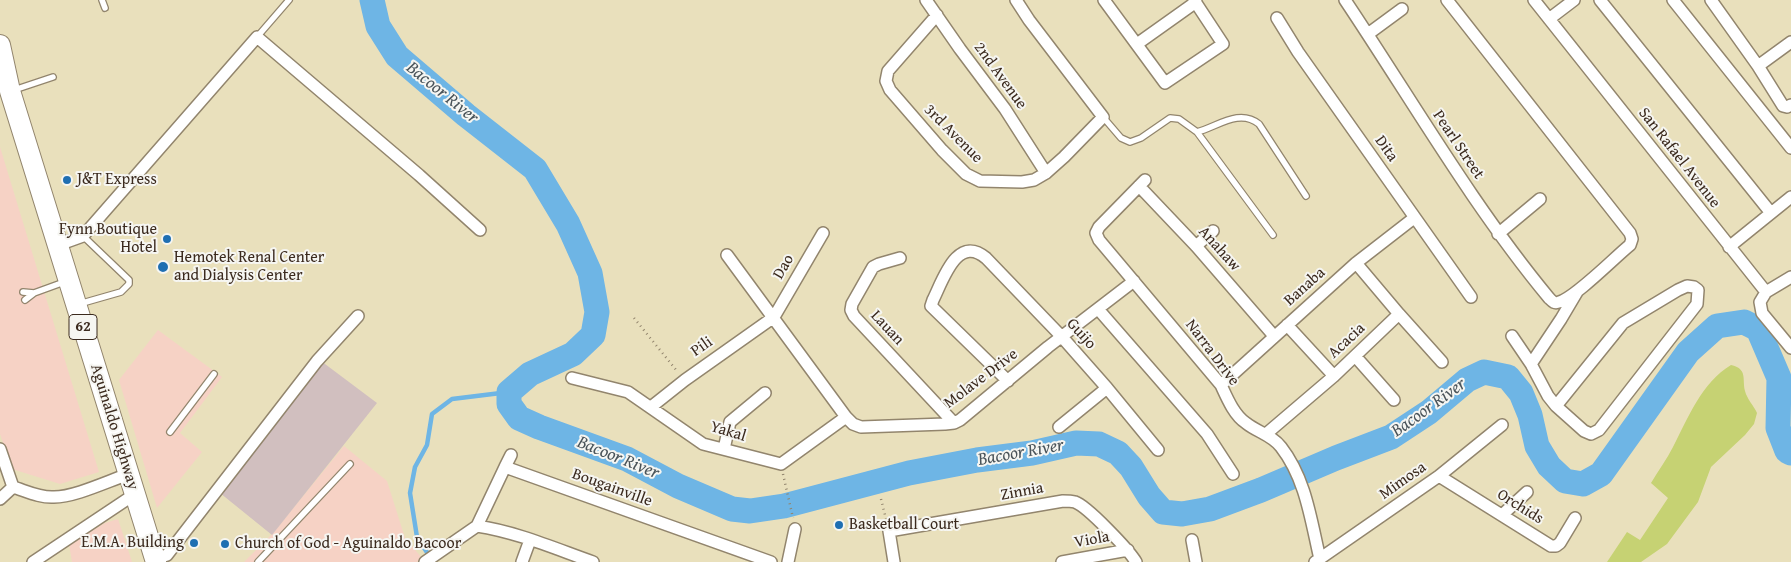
<!DOCTYPE html>
<style>
body{margin:0}
canvas{display:block;background:#e9e0bc}
</style>
<canvas width="1791" height="562"></canvas>
<script>
const context = document.querySelector('canvas').getContext('2d');
context.lineJoin = 'round';
function fill(path, color) {
  context.fillStyle = color;
  context.fill(path, 'evenodd');
}
function trace(path, color, width, dash) {
  context.strokeStyle = color;
  context.lineWidth = width;
  context.lineCap = dash ? 'butt' : 'round';
  context.setLineDash(dash || []);
  context.stroke(path);
}
function drawText(font, color, halo, rows, align = 'center') {
  context.font = font + ' "Gentium Book Plus",serif';
  context.lineWidth = 4;
  context.setLineDash([]);
  context.textBaseline = 'middle';
  context.strokeStyle = halo;
  context.fillStyle = color;
  for (const [text, x, y, turn = 0] of rows) {
    context.save();
    context.translate(x, y);
    context.rotate((+turn || 0) * Math.PI / 180);
    context.textAlign = isNaN(turn) ? turn : align;
    if (halo) context.strokeText(text, 0, 0);
    context.fillText(text, 0, 0);
    context.restore();
  }
}
const built = new Path2D(`
 M 0,147 L 99,472 L 60,484 L 12,469 L 0,434 Z
 M 158,330 L 222,377 L 180,433 L 202,452 L 157,508 L 119,380 Z
 M 344,446 L 387,481 L 405,538 L 422,558 L 417,562 L 244,562 L 272,534 Z
 M 118,519 L 132,562 L 72,562 L 69,544 L 105,523 Z`);
const industrial = new Path2D(`
 M 321,361 L 377,403 L 272,535 L 220,493 Z`);
const green = new Path2D(`
 M 1731,365 C 1748,369 1742,379 1745,391 C 1747,399 1754,406 1757,413 L 1754,424 L 1745,435 L 1711,467 L 1698,502 L 1667,544 L 1641,562 L 1607,562 L 1627,532 L 1640,540 L 1668,498 L 1651,483 C 1658,471 1667,459 1673,447 C 1688,418 1702,382 1731,365 Z`);
const stream = new Path2D(`
 M 430,557 L 417,537 L 410,493 L 415,467 L 427,445 L 432,414 L 452,399 L 509,392`);
const river = new Path2D(`
 M 372,0 L 378,26 L 397,56 L 466,115 L 535,169 L 568,224 L 590,273 L 597,312 L 593,335 L 573,354 L 530,374 L 509,392 L 509,404 L 519,418 L 539,427 L 627,459 L 678,486 L 732,509 L 750,511 L 784,506 L 909,473 L 977,460 L 1032,453 L 1076,443 L 1099,444 L 1118,453 L 1131,467 L 1149,496 L 1163,512 L 1182,514 L 1210,509 L 1261,490 L 1336,458 L 1391,437 L 1429,412 L 1467,380 L 1484,372 L 1508,377 L 1521,393 L 1530,415 L 1537,446 L 1549,466 L 1565,481 L 1583,484 L 1601,474 L 1688,352 L 1717,326 L 1744,322 L 1758,329 L 1779,378 L 1778,428 L 1787,451 L 1791,453`);
const path = new Path2D(`
 M 634,318 L 677,371
 M 783,474 L 793,518
 M 881,499 L 886,519`);
const lane = new Path2D(`
 M 102,0 L 105,8
 M 257,37 L 289,0
 M 14,90 L 53,77
 M 1103,117 L 1121,138 L 1130,142 L 1141,138 L 1170,118 L 1179,119 L 1197,132 C 1217,127 1239,108 1259,124 L 1306,196
 M 1197,132 L 1273,235
 M 23,292 L 34,293
 M 25,300 L 34,293 L 67,281
 M 79,304 L 121,292 L 129,284 L 129,280 L 83,236
 M 170,432 L 214,374
 M 258,562 L 350,464`);
const street = new Path2D(`
 M 926,0 L 960,49 L 1005,109 L 1046,173
 M 1104,0 L 1165,83 L 1223,44 L 1194,0
 M 1345,0 C 1412,100 1472,205 1549,298 C 1552,301 1554,304 1559,302 C 1575,298 1615,257 1630,245 L 1632,239 L 1630,233 L 1447,0
 M 1534,0 L 1766,292 L 1791,277
 M 1600,0 L 1771,213
 M 1673,0 L 1791,148
 M 1711,0 L 1758,66 L 1783,106 L 1787,107 L 1791,105
 M 937,15 L 888,71 L 886,81 L 890,90 L 942,150 L 966,174 L 980,181 L 1022,182 L 1034,180 L 1046,173 L 1064,157 L 1103,117 L 1029,20 L 1016,0
 M 1277,18 L 1298,52 L 1471,297
 M 1549,19 L 1574,0
 M 1368,34 L 1402,9
 M 1137,44 L 1196,2
 M 1758,66 L 1791,42
 M 1145,180 L 1099,227 L 1096,233 L 1099,240 L 1221,385 C 1227,398 1234,415 1246,423 C 1257,432 1272,435 1281,447 C 1306,479 1311,521 1320,559
 M 1139,186 L 1196,246 L 1274,336
 M 1498,234 L 1540,199
 M 58,245 L 83,236 L 257,37 L 419,175 L 480,230
 M 1196,246 L 1213,231
 M 1729,247 L 1791,197
 M 727,255 L 846,417 L 853,424 L 861,427 L 945,424 L 954,423 L 960,420 L 1048,347 L 1134,281
 M 900,258 L 879,264 L 873,267 L 852,304 L 851,310 L 854,316 L 954,423
 M 1766,292 L 1760,302 L 1762,313 L 1791,348
 M 1098,309 L 1207,434 L 1233,474
 M 1399,314 L 1442,362
 M 1287,325 L 1334,376
 M 1512,336 L 1531,364 L 1548,396 L 1556,406 L 1584,431 L 1591,434 L 1599,430 L 1697,304 L 1698,290 L 1694,287 L 1687,286 L 1678,290 L 1623,323 L 1556,406
 M 1355,356 L 1394,400
 M 1531,364 L 1561,319 L 1577,292
 M 572,378 L 628,392 L 703,444 L 781,464 L 846,417
 M 1008,381 L 931,306 L 933,300 C 943,280 957,234 986,258 L 1062,337 L 1107,388 L 1158,450
 M 1221,385 L 1356,263 L 1414,218
 M 651,407 L 685,380 L 774,317 L 823,233
 M 1059,427 L 1107,388
 M 1266,434 L 1334,376 L 1399,314 L 1356,263
 M 0,449 L 13,487
 M 724,449 L 730,422 L 765,393
 M 505,467 L 511,455
 M 1439,476 L 1551,546 L 1556,546 L 1560,543 L 1575,518
 M 13,487 C 26,491 40,498 54,497 C 75,497 108,481 129,474
 M 0,499 L 13,487
 M 1502,515 L 1527,492
 M 477,526 L 505,467 L 771,562
 M 1192,540 L 1196,562
 M 155,559 L 167,555 L 317,361 L 358,316
 M 33,562 L 135,494
 M 425,562 L 477,526 C 517,532 556,549 593,562
 M 522,562 L 530,540
 M 788,562 L 795,529
 M 894,562 L 889,531 L 1063,501 C 1067,501 1071,501 1075,502 C 1087,506 1129,550 1136,562
 M 1062,562 L 1128,550
 M 1315,562 L 1439,476 L 1502,425`);
const highway = new Path2D(`
 M 0,45 L 10,91 L 156,562`);
const markers = [
 [67,180,5,"#1f6fb2"],
 [167,239,5,"#1f6fb2"],
 [163,267,6,"#1f6fb2"],
 [839,525,5,"#1f6fb2"],
 [194,543,5,"#1f6fb2"],
 [225,544,5,"#1f6fb2"]
];
const shields = [
 [83,327,28]
];
const shieldNames = [
 ["62",83,327]
];
const streetNames = [
 ["2nd Avenue",1000,76,54],
 ["3rd Avenue",953,134,45],
 ["Pearl Street",1458,145,56],
 ["Dita",1386,149,55],
 ["San Rafael Avenue",1679,158,52],
 ["Anahaw",1219,249,48],
 ["Dao",784,267,-60],
 ["Banaba",1305,287,-42],
 ["Lauan",887,328,47],
 ["Guijo",1081,334,48],
 ["Acacia",1347,341,-43],
 ["Pili",702,347,-35],
 ["Narra Drive",1212,353,53],
 ["Molave Drive",981,379,-37],
 ["Aguinaldo Highway",114,427,73],
 ["Yakal",728,432,17],
 ["Mimosa",1403,481,-35],
 ["Bougainville",612,488,20],
 ["Zinnia",1022,492,-10],
 ["Orchids",1520,507,32],
 ["Viola",1092,540,-10]
];
const poiNames = [
 ["J&T Express",77,180],
 ["Fynn Boutique",157,230,"right"],
 ["Hotel",157,248,"right"],
 ["Hemotek Renal Center",174,258],
 ["and Dialysis Center",174,276],
 ["Basketball Court",849,525],
 ["E.M.A. Building",184,543,"right"],
 ["Church of God - Aguinaldo Bacoor",235,544]
];
const waterNames = [
 ["Bacoor River",442,93,39],
 ["Bacoor River",1429,408,-36],
 ["Bacoor River",1021,453,-10],
 ["Bacoor River",618,458,22]
];
fill(built, '#f6d2c5');
fill(industrial, '#d1bfbf');
fill(green, '#c6d273');
trace(stream, '#6eb5e5', 4.5);
trace(river, '#6eb5e5', 25);
trace(lane, '#92856d', 8);
trace(street, '#92856d', 14);
trace(highway, '#92856d', 22);
trace(path, '#92856d', 2.5, [1, 4]);
trace(lane, '#fff', 5.5);
trace(street, '#fff', 11);
trace(highway, '#fff', 20);
for (const [x, y, r, color] of markers) {
  const dot = new Path2D();
  dot.arc(x, y, r, 0, 2 * Math.PI);
  context.fillStyle = color;
  context.fill(dot);
  trace(dot, '#f6f6f2', 2);
}
for (const [x, y, w] of shields) {
  const box = new Path2D();
  box.roundRect(x - w / 2, y - 12.5, w, 25, 4);
  context.fillStyle = '#f6f6f2';
  context.fill(box);
  trace(box, '#3b2a1e', 1);
}
drawText('bold 15px', '#3b2a1e', null, shieldNames);
drawText('16px', '#3b2a1e', '#f6f6f2', streetNames);
drawText('16px', '#3b2a1e', '#f6f6f2', poiNames, 'left');
drawText('italic 18px', '#4a545a', '#f6f6f2', waterNames);
</script>
